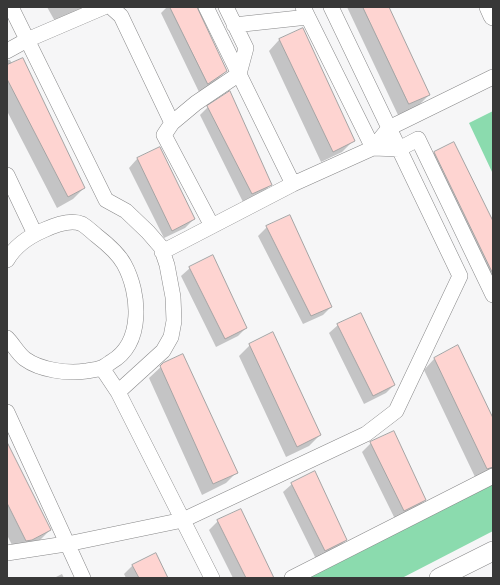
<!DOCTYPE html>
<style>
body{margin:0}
#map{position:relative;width:500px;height:585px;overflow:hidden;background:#f6f6f7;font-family:Poppins,sans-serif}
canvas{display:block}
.frame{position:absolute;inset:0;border:8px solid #383838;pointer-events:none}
</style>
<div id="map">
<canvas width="500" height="585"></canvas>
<div class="frame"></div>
</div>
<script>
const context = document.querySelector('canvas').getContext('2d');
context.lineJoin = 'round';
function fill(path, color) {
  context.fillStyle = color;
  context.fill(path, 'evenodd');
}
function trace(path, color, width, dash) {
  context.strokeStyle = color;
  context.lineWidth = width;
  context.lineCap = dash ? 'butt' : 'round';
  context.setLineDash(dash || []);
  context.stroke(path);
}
const green = new Path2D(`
 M 493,111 L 493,174 L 469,123 Z
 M 493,483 L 493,531 L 402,578 L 307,578 Z`);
const shadow = new Path2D(`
 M 47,7 L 83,7 L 74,15 L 56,23 Z
 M 167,7 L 197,7 L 226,71 L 218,79 L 199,92 L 161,13 Z
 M 347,7 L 387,7 L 429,95 L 418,106 L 398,115 Z
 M 303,29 L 353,141 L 342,152 L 321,162 L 269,51 L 279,40 Z
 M 7,60 L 10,60 L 84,188 L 73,199 L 57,208 L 7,111 Z
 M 208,107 L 271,184 L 263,193 L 243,202 L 200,115 Z
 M 160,148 L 194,219 L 185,228 L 164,238 L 129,168 L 137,159 Z
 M 435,152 L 493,224 L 493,286 L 424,163 Z
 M 267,227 L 331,307 L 323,315 L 303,324 L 258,236 Z
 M 190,268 L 246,328 L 238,336 L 216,347 L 181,276 Z
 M 338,325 L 394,385 L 386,393 L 364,404 L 329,333 Z
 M 250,345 L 320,435 L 309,446 L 286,457 L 239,356 Z
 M 434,359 L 493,420 L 493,483 L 476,479 L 424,370 Z
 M 164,364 L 237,472 L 226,483 L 202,495 L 149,378 Z
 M 393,432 L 425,500 L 417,508 L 395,519 L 362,452 L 371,443 Z
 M 7,444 L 50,530 L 39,541 L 15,551 L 7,535 Z
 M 292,484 L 346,540 L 338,548 L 316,559 L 283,492 Z
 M 218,521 L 273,578 L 233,578 L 209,530 Z
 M 133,565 L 167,578 L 126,578 L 124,574 Z
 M 62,574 L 64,578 L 54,578 Z`);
const building = new Path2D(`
 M 170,7 L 197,7 L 227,71 L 208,84 Z
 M 363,7 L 389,7 L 430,95 L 409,104 Z
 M 303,28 L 355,141 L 333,152 L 279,39 Z
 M 23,58 L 85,188 L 68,197 L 7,79 L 7,65 Z
 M 230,91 L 272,185 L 252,194 L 207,106 Z
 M 454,142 L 493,221 L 493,274 L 434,152 Z
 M 160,147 L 195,219 L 172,231 L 137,158 Z
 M 290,215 L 332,307 L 311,316 L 266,226 Z
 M 213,255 L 247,328 L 225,339 L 189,267 Z
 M 361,313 L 395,385 L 373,396 L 337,324 Z
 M 273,332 L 321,435 L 297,447 L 249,344 Z
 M 458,345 L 493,418 L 493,467 L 487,469 L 434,358 Z
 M 183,354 L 238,473 L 213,484 L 160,366 L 163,363 Z
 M 394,431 L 426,500 L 404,511 L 370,442 Z
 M 7,442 L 51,530 L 32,540 L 26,541 L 7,503 Z
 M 315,471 L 347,540 L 325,551 L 291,483 Z
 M 241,509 L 274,578 L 246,578 L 217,520 Z
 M 156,553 L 168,578 L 139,578 L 132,565 Z`);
const minor = new Path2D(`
 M 11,7 L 106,200 L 126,211 L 148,232 L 161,247 L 167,265 L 173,297 L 174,321 L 171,337 L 163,351 L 118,392
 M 111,7 L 121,16 L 172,123 L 164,135 L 212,226
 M 206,7 L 293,184
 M 303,7 L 373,148 L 399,149 L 418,139 L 493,295
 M 234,25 L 308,17
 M 7,51 L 27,40 L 104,7
 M 172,123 L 196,103 L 239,74 L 246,48 L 226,7
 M 7,175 L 35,234
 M 162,252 L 293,184 L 373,148 L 389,128 L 493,77
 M 7,260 C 15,246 30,236 44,230 C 55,225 71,219 82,224 C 87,227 92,232 97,236 C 106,243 118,253 124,264 C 140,293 144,343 111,362 C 108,364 104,367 101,368 C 96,370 91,370 86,371 C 68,374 40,370 25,359 C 18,354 13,344 7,338
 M 102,368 L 118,392 L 212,578
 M 7,412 L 83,578
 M 7,553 L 72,543 L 183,520 L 366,434 L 396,411 L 460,276 L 331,7
 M 292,578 L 493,476`);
const major = new Path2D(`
 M 489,7 L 493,16
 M 439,578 L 493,551`);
fill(green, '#8bdbae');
fill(shadow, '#0003');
fill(building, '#fed4d1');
trace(building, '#a5a4a4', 1);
trace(minor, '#878788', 16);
trace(major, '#878788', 20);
trace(minor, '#fff', 15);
trace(major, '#fff', 19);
</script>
